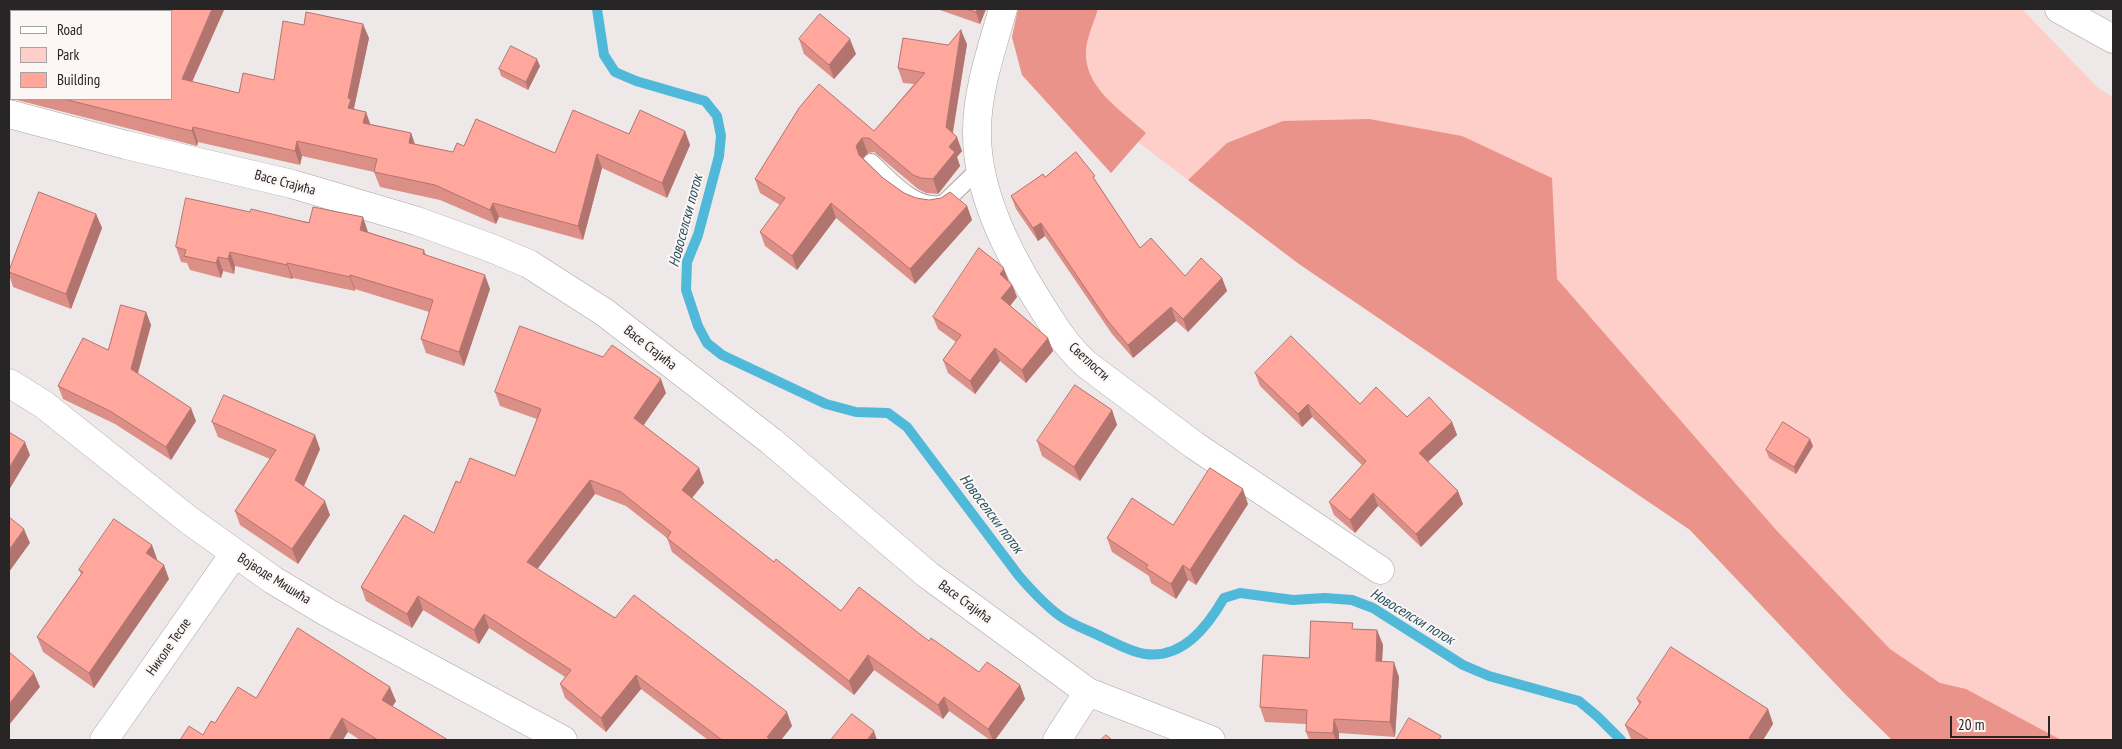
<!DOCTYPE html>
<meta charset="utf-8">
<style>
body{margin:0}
#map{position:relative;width:2122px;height:749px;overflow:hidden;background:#eee9e8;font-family:"PT Sans Narrow",sans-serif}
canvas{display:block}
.frame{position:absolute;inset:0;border:10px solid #272525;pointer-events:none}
.legend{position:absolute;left:10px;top:10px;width:162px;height:90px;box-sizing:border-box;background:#fcf6f5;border:1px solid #a7a2a2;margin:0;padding:6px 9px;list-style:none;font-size:15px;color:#272525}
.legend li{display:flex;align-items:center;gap:10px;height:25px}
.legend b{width:25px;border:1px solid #a7a2a2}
.scale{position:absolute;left:1950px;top:716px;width:100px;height:22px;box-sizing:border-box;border:2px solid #272525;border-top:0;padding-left:6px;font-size:15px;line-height:18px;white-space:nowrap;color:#272525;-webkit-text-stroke:4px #fcf6f5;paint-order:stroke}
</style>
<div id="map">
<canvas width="2122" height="749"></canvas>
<div class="frame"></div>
<ul class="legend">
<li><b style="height:6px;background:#fff"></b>Road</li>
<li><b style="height:14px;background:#fecec8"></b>Park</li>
<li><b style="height:14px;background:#ffa69d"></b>Building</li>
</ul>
<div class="scale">20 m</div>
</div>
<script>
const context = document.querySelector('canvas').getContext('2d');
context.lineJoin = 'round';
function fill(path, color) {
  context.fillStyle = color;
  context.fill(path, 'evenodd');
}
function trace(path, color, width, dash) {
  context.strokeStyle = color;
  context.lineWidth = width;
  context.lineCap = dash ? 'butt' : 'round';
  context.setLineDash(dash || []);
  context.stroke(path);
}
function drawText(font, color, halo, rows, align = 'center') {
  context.font = font + ' "PT Sans Narrow",sans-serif';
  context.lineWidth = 4;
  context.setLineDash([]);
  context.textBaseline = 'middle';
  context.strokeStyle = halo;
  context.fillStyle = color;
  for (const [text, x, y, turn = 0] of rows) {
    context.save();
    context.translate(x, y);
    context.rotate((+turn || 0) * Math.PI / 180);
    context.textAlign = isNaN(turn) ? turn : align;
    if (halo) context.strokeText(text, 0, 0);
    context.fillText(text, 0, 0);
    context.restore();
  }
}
const green = new Path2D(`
 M 1018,9 L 2022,9 L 2098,88 L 2113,97 L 2113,740 L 1892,740 L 1847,696 L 1690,530 L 1299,264 L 1138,142 L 1111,173 L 1022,75 L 1012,37 Z`);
const forest = new Path2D(`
 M 1018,9 L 1098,9 C 1094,22 1087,37 1086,50 C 1083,87 1122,111 1146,133 L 1111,173 L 1022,75 L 1012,37 Z
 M 1369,119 L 1462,136 L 1552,178 L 1557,279 L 1777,531 L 1890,649 L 1940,683 L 1966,689 L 2061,740 L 1892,740 L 1847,696 L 1690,530 L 1299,264 L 1188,180 L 1227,143 L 1283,121 Z`);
const stream = new Path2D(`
 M 597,9 L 604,55 L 615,72 L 636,81 L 705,101 L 717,116 L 721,136 L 719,156 L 698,235 L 687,262 L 686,290 L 698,326 L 707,343 L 722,355 L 826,404 L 856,412 L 888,413 L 907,427 L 1019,576 C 1032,591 1045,605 1060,616 C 1072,625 1088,630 1102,637 C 1115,643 1130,652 1145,654 C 1183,659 1207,627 1224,598 L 1240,593 L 1293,600 L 1325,598 L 1352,600 L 1373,608 L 1463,665 L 1489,676 L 1579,701 L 1598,717 L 1621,740`);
const service = new Path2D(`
 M 871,162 C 890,179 915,211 944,203 L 981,167`);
const minor = new Path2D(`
 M 1003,9 C 992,48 977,90 977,131 C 976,193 1010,257 1042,307 C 1055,328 1068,348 1086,364 L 1194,445 L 1380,570
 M 9,114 L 126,145 L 292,184 L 417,221 L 491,248 L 529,264 L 604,312 L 771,441 L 928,575 L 1088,692 L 1211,740
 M 9,383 L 43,404 L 190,521 L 273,580 L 328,613 L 563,740
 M 104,740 L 234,554
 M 1057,740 L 1088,692`);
const tertiary = new Path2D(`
 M 2059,9 L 2113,39`);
const wall = new Path2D(`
 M 937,9 L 986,9 L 980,24 Z
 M 224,10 L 192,82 L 239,93 L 274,80 L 369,38 L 354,108 L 354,109 L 370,124 L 411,133 L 415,144 L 453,152 L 464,146 L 555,153 L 629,134 L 685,131 L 690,145 L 667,198 L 602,168 L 583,240 L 499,217 L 496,224 L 440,200 L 380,187 L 374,172 L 302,156 L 300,165 L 198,142 L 197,146 L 13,99 L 9,99 L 9,43 L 11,44 L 11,99 L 171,99 Z
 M 799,39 L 856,54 L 834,79 L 804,54 Z
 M 967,44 L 953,133 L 962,151 L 957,157 L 960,166 L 938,194 L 926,193 L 918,189 L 874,152 L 868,153 L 863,158 L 883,178 L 904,193 L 916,198 L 967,206 L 972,220 L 915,284 L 836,218 L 797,270 L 765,246 L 760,232 L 780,205 L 760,193 L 755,179 L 874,131 L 914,84 L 903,83 L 898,68 L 948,45 Z
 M 540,66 L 528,90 L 501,76 L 499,69 Z
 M 1045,177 L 1097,183 L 1140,248 L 1185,276 L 1222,278 L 1227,291 L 1188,332 L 1176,321 L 1133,358 L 1112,334 L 1045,236 L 1038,241 L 1016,209 L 1011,196 Z
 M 250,212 L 368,232 L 424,250 L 426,255 L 490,289 L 464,366 L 426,353 L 421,339 L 429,312 L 355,289 L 355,291 L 293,278 L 292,279 L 235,266 L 234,274 L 223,271 L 221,278 L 190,270 L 187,263 L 181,262 L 176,247 Z
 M 96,214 L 102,228 L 71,309 L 13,287 L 9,274 L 9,271 Z
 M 1004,269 L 1009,282 L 1012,285 L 1017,297 L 1010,306 L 1048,338 L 1053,351 L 1026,383 L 1000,361 L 975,394 L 948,373 L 943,360 L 956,342 L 938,329 L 933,317 Z
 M 146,312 L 151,325 L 138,374 L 196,421 L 171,460 L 115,424 L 63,399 L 58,386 L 108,350 Z
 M 1255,373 L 1407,417 L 1452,422 L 1457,435 L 1428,462 L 1463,504 L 1421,547 L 1378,506 L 1355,533 L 1334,515 L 1329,502 L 1362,465 L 1312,417 L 1302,427 L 1260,386 Z
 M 495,392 L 666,393 L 643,425 L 699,468 L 704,483 L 692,498 L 774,562 L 841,611 L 929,641 L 979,672 L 1020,685 L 1025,699 L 995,740 L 990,740 L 949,711 L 943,719 L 874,670 L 854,695 L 672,552 L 667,538 L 626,506 L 595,494 L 537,569 L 615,618 L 792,726 L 781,740 L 708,740 L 641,689 L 606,732 L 565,698 L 560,684 L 565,677 L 489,628 L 479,644 L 423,610 L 412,628 L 366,601 L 361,587 L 434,533 L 460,483 L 515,476 L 537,419 L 500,406 Z
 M 1112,410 L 1117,425 L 1080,481 L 1042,456 L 1037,441 Z
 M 212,422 L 320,449 L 304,486 L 330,515 L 298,564 L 240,525 L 235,511 L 270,459 L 218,437 Z
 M 1813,446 L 1796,474 L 1769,458 L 1766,450 Z
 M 1248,504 L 1196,585 L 1188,580 L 1176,599 L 1151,583 L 1149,576 L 1112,552 L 1107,538 L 1173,525 Z
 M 157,559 L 169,579 L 94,688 L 43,652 L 37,637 L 81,574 L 79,570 Z
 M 1355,629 L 1377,630 L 1383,645 L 1382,662 L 1399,677 L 1395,737 L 1339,733 L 1339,740 L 1309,740 L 1306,732 L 1306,724 L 1265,722 L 1260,707 L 1309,658 Z
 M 256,698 L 396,701 L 392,706 L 448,740 L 360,740 L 348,732 L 203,735 L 215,723 Z
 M 1637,699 L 1768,709 L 1773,724 L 1763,740 L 1632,740 L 1631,739 L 1625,725 L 1639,704 Z`);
const shadedWall = new Path2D(`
 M 212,9 L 223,9 L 224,10 L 187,93 L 182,79 Z
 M 977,9 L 986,9 L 980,24 L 976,12 Z
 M 363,24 L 369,38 L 354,108 L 356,113 L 348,108 L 348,98 Z
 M 961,30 L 967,44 L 951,142 L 946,127 Z
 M 850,39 L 856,54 L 834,79 L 829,65 Z
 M 537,59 L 540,66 L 528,90 L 526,82 Z
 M 366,112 L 371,126 L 363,123 Z
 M 193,127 L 198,142 L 197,146 L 192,131 Z
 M 685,131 L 690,145 L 667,198 L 662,183 Z
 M 411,133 L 416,148 L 409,143 Z
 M 957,137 L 962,151 L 957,157 L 960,166 L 938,194 L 933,179 L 949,147 Z
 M 862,138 L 868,153 L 861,160 L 856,146 Z
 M 297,141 L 302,156 L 300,165 L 295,151 Z
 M 597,154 L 602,168 L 583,240 L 578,226 Z
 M 493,203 L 499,217 L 496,224 L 490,210 Z
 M 831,203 L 836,218 L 797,270 L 792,256 Z
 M 967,206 L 972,220 L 915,284 L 910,269 Z
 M 96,214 L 102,228 L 71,309 L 66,294 Z
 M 363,217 L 368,232 L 366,244 L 360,230 Z
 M 1041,223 L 1045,236 L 1038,241 L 1033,228 Z
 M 230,252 L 235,266 L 234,274 L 228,259 Z
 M 218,257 L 223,271 L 221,278 L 216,263 Z
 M 287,263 L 293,278 L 292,279 L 287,265 Z
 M 1004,269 L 1009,282 L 1000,274 Z
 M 350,275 L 355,289 L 355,291 L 350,277 Z
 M 485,275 L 490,289 L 464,366 L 459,352 Z
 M 1222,278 L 1227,291 L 1188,332 L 1183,319 Z
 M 1012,285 L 1017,297 L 1006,311 L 1001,298 Z
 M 1171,307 L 1176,321 L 1133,358 L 1128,345 Z
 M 146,312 L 151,325 L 135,382 L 131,369 Z
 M 1048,338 L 1053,351 L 1026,383 L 1022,370 Z
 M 995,348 L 1000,361 L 975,394 L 970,381 Z
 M 661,379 L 666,393 L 639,432 L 634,418 Z
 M 1308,404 L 1312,417 L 1302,427 L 1298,414 Z
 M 191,408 L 196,421 L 171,460 L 166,447 Z
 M 1112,410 L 1117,425 L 1080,481 L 1074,467 Z
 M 1452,422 L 1457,435 L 1423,466 L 1419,453 Z
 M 315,435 L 320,449 L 300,495 L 295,480 Z
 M 1810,439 L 1813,446 L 1796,474 L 1794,467 Z
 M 25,442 L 30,455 L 9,490 L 9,468 Z
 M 699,468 L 704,483 L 687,504 L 682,490 Z
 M 590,480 L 595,494 L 532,576 L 527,562 Z
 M 1243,489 L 1248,504 L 1196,585 L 1190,570 Z
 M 1458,491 L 1463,504 L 1421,547 L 1416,534 Z
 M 1373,493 L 1378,506 L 1355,533 L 1350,520 Z
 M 325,501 L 330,515 L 298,564 L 292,549 Z
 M 24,529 L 30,543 L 9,572 L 9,550 Z
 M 152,545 L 157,559 L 151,567 L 146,553 Z
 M 164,565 L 169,579 L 94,688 L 89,673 Z
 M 1183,565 L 1188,580 L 1176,599 L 1171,584 Z
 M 418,596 L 423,610 L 412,628 L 407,614 Z
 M 484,614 L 489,628 L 479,644 L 474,630 Z
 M 1377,630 L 1383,645 L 1381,676 L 1376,661 Z
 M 868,655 L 874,670 L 854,695 L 849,681 Z
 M 1394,662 L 1399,677 L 1395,737 L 1390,722 Z
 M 34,673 L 40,687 L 9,725 L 9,704 Z
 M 636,675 L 641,689 L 606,732 L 601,718 Z
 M 1020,685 L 1025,699 L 995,740 L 993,740 L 988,729 Z
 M 390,687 L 396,701 L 387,715 L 382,700 Z
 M 944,697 L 949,711 L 943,719 L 938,705 Z
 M 1768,709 L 1773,724 L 1763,740 L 1750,740 L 1749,738 Z
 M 787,712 L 792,726 L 781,740 L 768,740 L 767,737 Z
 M 342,718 L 348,732 L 343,740 L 329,740 Z
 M 1334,719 L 1339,733 L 1339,740 L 1336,740 L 1333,733 Z
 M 874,731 L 877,740 L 867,740 Z`);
const building = new Path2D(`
 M 167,9 L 212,9 L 182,79 L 239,93 L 243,73 L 274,80 L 283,21 L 304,25 L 306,12 L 363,24 L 348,98 L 351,99 L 348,108 L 366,112 L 363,123 L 411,133 L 409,143 L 453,152 L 457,143 L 464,146 L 476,119 L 555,153 L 573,110 L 629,134 L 640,110 L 685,131 L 662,183 L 597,154 L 578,226 L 493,203 L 490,210 L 435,185 L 374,172 L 377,159 L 297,141 L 295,151 L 193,127 L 192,131 L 64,99 L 171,99 L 171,11 L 166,11 Z
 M 967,9 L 977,9 L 976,12 Z
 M 820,14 L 850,39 L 829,65 L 799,39 Z
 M 961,30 L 946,127 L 957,137 L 949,147 L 955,152 L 933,179 L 921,178 L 913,175 L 869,138 L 862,138 L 856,146 L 859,155 L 883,178 L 904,193 L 916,198 L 929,200 L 941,198 L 950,192 L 967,206 L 910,269 L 831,203 L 792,256 L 760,232 L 785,198 L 755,179 L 799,108 L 819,84 L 874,131 L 925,73 L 898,68 L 903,38 L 948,45 Z
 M 9,43 L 11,44 L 11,85 L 9,85 Z
 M 511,46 L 537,59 L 526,82 L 499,69 Z
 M 1076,152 L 1095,176 L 1093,177 L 1140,248 L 1151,238 L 1185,276 L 1201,258 L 1222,278 L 1183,319 L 1171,307 L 1128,345 L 1107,320 L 1041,223 L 1033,228 L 1011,196 L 1043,174 L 1045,177 Z
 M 39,192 L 96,214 L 66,294 L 9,272 L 9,271 Z
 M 186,198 L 250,212 L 251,209 L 309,223 L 313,207 L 363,217 L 360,230 L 424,250 L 423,254 L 485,275 L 459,352 L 421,339 L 433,300 L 350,275 L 350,277 L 287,263 L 287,265 L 230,252 L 228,259 L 218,257 L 216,263 L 184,256 L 186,250 L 176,247 Z
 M 979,248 L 1003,267 L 1004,269 L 1000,274 L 1012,285 L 1001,298 L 1048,338 L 1022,370 L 995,348 L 970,381 L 943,360 L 961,335 L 933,317 Z
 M 121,305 L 146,312 L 131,369 L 191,408 L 166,447 L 110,411 L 58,386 L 83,338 L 108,350 Z
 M 520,326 L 603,357 L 612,345 L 661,379 L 634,418 L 699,468 L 682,490 L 774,562 L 776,559 L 841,611 L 859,587 L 929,641 L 931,638 L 979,672 L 987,662 L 1020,685 L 988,729 L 944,697 L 938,705 L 868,655 L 849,681 L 667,538 L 671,532 L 621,492 L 590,480 L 527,562 L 615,618 L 634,595 L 787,712 L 767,737 L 771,740 L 722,740 L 636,675 L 601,718 L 560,684 L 571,670 L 484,614 L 474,630 L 418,596 L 407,614 L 361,587 L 404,515 L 434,533 L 456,481 L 460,483 L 470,458 L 515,476 L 541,409 L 495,392 Z
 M 1291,336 L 1360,404 L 1376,387 L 1407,417 L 1429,397 L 1452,422 L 1419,453 L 1458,491 L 1416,534 L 1373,493 L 1350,520 L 1329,502 L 1366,461 L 1308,404 L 1298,414 L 1255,373 Z
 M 1075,385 L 1112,410 L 1074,467 L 1037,441 Z
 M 224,395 L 315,435 L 295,480 L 325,501 L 292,549 L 235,511 L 276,450 L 212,422 Z
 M 1783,422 L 1810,439 L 1794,467 L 1766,450 Z
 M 9,432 L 25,442 L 9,468 Z
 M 1210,468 L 1243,489 L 1190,570 L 1183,565 L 1171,584 L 1146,568 L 1148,565 L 1107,538 L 1132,498 L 1173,525 Z
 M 9,517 L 24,529 L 9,550 Z
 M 114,519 L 152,545 L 146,553 L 164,565 L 89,673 L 37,637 L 83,572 L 79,570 Z
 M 1311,621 L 1353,623 L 1352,629 L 1377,630 L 1376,661 L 1394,662 L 1390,722 L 1334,719 L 1333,733 L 1306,732 L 1307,710 L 1260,707 L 1263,655 L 1309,658 Z
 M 298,628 L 390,687 L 382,700 L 448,740 L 378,740 L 342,718 L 329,740 L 180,740 L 189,726 L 203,735 L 211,721 L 215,723 L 238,687 L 256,698 Z
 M 1671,647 L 1768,709 L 1749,738 L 1754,740 L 1649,740 L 1625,725 L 1641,702 L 1637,699 Z
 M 9,652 L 34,673 L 9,704 Z
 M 852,714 L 874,731 L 867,740 L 831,740 Z
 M 1409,718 L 1441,736 L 1439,740 L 1396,740 Z
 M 1106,735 L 1112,740 L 1101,740 Z`);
const streetNames = [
 ["Васе Стајића",285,183,15],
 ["Васе Стајића",650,348,38],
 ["Светлости",1089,362,42],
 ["Војводе Мишића",274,579,32],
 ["Васе Стајића",965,602,36],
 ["Николе Тесле",169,647,-55]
];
const waterNames = [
 ["Новоселски поток",686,221,-75],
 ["Новоселски поток",991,514,53],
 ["Новоселски поток",1412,617,31]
];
fill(green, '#fecec8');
fill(forest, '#ea938a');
trace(stream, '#50b9d9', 10);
trace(service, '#aaa5a4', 18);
trace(minor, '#aaa5a4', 29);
trace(tertiary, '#aaa5a4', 29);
trace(service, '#fff', 16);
trace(minor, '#fff', 28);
trace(tertiary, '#fff', 28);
fill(wall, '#db8f87');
fill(shadedWall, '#b2746e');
fill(building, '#ffa69d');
trace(building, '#b2746e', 1);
drawText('14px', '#272525', '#fcf6f5', streetNames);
drawText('italic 15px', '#265361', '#fcf6f5', waterNames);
</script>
